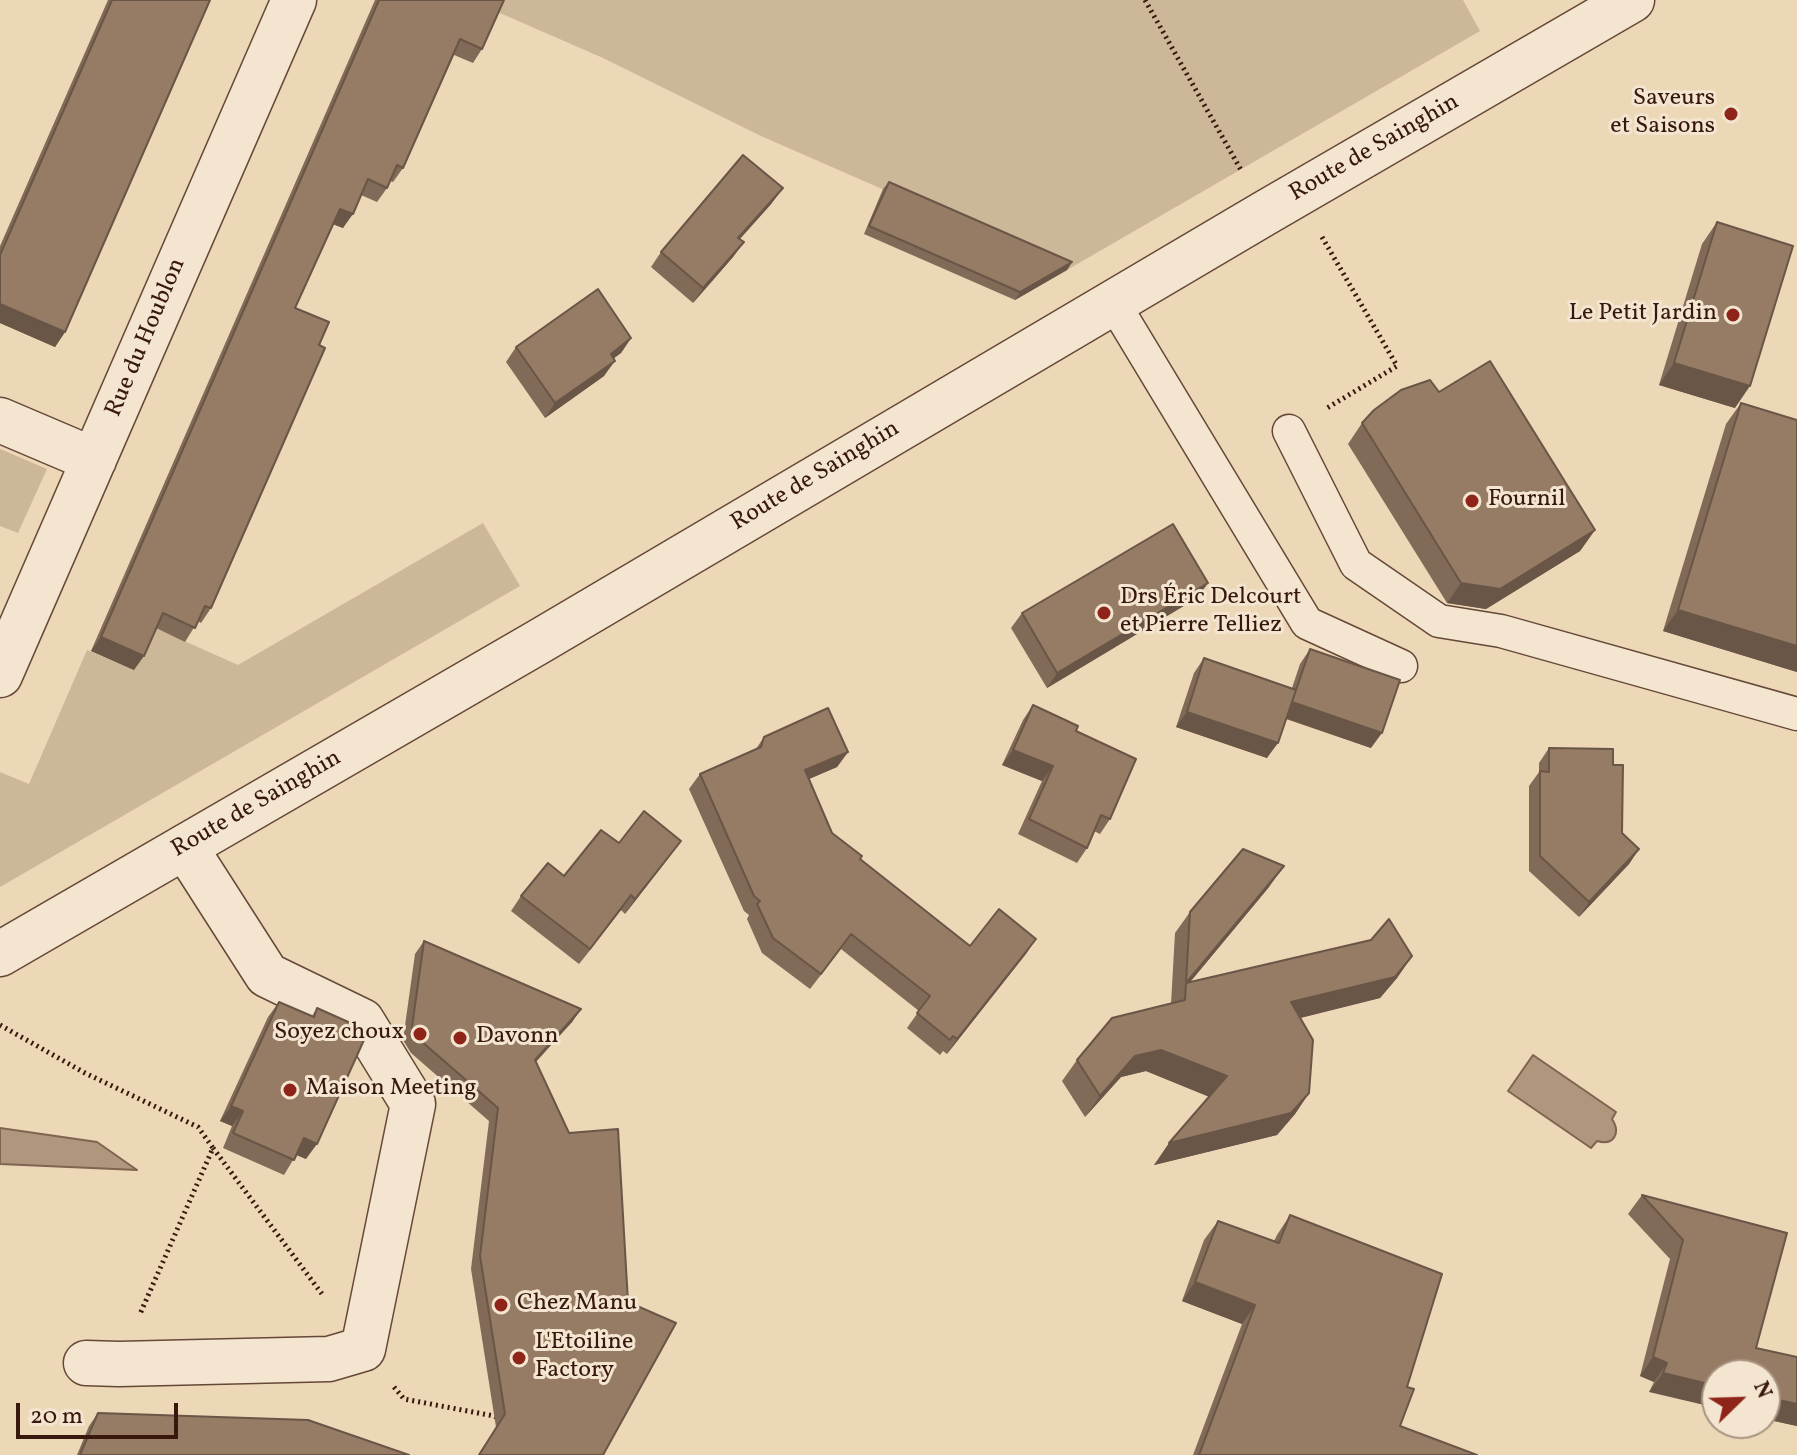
<!DOCTYPE html>
<meta charset="utf-8">
<style>
body{margin:0}
#map{position:relative;width:1797px;height:1455px;overflow:hidden;background:#ecd7b6;font-family:Vollkorn,serif}
canvas{display:block}
.north{position:absolute;left:1701px;top:1359px;width:80px;height:80px;box-sizing:border-box;background:#f3e5d0;border:2px solid #a89382;border-radius:50%;rotate:67deg;font-size:22px;font-weight:700;line-height:32px;text-align:center;color:#38180d}
.north::after{content:'';display:block;margin:auto;width:28px;height:36px;background:#8f2418;clip-path:polygon(50% 0,100% 100%,50% 72%,0 100%)}
.scale{position:absolute;left:16px;top:1403px;width:162px;height:36px;box-sizing:border-box;border:4px solid #38180d;border-top:0;padding-left:10px;font-size:24px;line-height:28px;white-space:nowrap;color:#38180d;-webkit-text-stroke:6px #f3e5d0;paint-order:stroke}
</style>
<div id="map">
<canvas width="1797" height="1455"></canvas>
<div class="north">N</div>
<div class="scale">20 m</div>
</div>
<script>
const context = document.querySelector('canvas').getContext('2d');
context.lineJoin = 'round';
function fill(path, color) {
  context.fillStyle = color;
  context.fill(path, 'evenodd');
}
function trace(path, color, width, dash) {
  context.strokeStyle = color;
  context.lineWidth = width;
  context.lineCap = dash ? 'butt' : 'round';
  context.setLineDash(dash || []);
  context.stroke(path);
}
function drawText(font, color, halo, rows, align = 'center') {
  context.font = font + ' Vollkorn,serif';
  context.lineWidth = 6;
  context.setLineDash([]);
  context.textBaseline = 'middle';
  context.strokeStyle = halo;
  context.fillStyle = color;
  for (const [text, x, y, turn = 0] of rows) {
    context.save();
    context.translate(x, y);
    context.rotate((+turn || 0) * Math.PI / 180);
    context.textAlign = isNaN(turn) ? turn : align;
    if (halo) context.strokeText(text, 0, 0);
    context.fillText(text, 0, 0);
    context.restore();
  }
}
const green = new Path2D(`
 M 470,0 L 1463,0 L 1480,31 L 1067,270 L 761,136 L 603,58 Z
 M 0,449 L 47,469 L 18,533 L 0,526 Z
 M 483,523 L 520,586 L 0,887 L 0,772 L 29,784 L 87,650 L 134,670 L 153,627 L 238,665 Z`);
const water = new Path2D(`
 M 1533,1055 L 1616,1112 L 1612,1119 C 1621,1133 1614,1146 1597,1141 L 1591,1148 L 1508,1091 Z
 M 0,1128 L 97,1142 L 137,1170 L 0,1164 Z`);
const path = new Path2D(`
 M 1145,0 L 1241,170
 M 1322,237 L 1397,366 L 1327,408
 M 0,1025 L 85,1073 L 198,1127 L 213,1148 L 140,1314
 M 213,1148 L 322,1294
 M 394,1387 L 404,1399 L 494,1416 L 500,1419`);
const service = new Path2D(`
 M 1113,302 L 1307,623 L 1401,666
 M 1289,431 L 1356,564 L 1439,621 L 1501,631 L 1797,714`);
const minor = new Path2D(`
 M 0,420 L 94,460
 M 0,675 L 294,0
 M 86,1363 L 119,1364 L 329,1359 L 363,1349 L 413,1104 L 362,1021 L 267,975 L 185,847`);
const tertiary = new Path2D(`
 M 0,954 L 540,641 L 1265,213 L 1632,0`);
const wall = new Path2D(`
 M 108,0 L 210,0 L 65,332 L 55,347 L 0,323 L 0,246 Z
 M 375,0 L 504,0 L 482,49 L 473,63 L 454,55 L 403,168 L 393,182 L 390,181 L 387,188 L 377,202 L 361,195 L 343,228 L 333,224 L 295,308 L 319,345 L 211,608 L 201,623 L 198,621 L 185,642 L 156,628 L 134,670 L 91,651 Z
 M 889,182 L 1072,262 L 1067,270 L 1015,300 L 864,234 L 883,189 Z
 M 772,203 L 740,239 L 744,242 L 733,257 L 693,303 L 651,267 L 661,252 Z
 M 1717,222 L 1735,408 L 1659,385 L 1702,244 Z
 M 631,338 L 621,353 L 613,358 L 604,376 L 545,418 L 506,362 L 516,347 Z
 M 1439,392 L 1595,530 L 1580,551 L 1486,609 L 1447,603 L 1348,444 L 1362,423 Z
 M 1741,403 L 1797,672 L 1663,631 L 1726,424 Z
 M 1208,583 L 1197,598 L 1047,688 L 1011,628 L 1022,613 Z
 M 1310,649 L 1371,748 L 1286,719 L 1267,758 L 1176,727 L 1194,673 L 1204,658 L 1292,688 L 1300,664 Z
 M 1033,705 L 1076,731 L 1110,819 L 1100,834 L 1094,831 L 1087,848 L 1077,863 L 1018,834 L 1042,781 L 1002,765 L 1023,720 Z
 M 764,737 L 848,752 L 837,767 L 809,779 L 832,833 L 860,859 L 970,946 L 1036,939 L 947,1054 L 943,1051 L 940,1055 L 907,1028 L 919,1011 L 841,949 L 810,989 L 762,953 L 747,919 L 749,915 L 744,911 L 689,789 L 700,774 L 756,749 Z
 M 1549,748 L 1613,765 L 1622,833 L 1639,849 L 1629,864 L 1579,917 L 1529,871 L 1529,786 L 1539,772 L 1539,763 Z
 M 619,843 L 670,856 L 625,914 L 621,910 L 579,964 L 511,911 L 521,896 L 564,876 Z
 M 1269,887 L 1190,982 L 1412,956 L 1397,978 L 1380,998 L 1300,1018 L 1309,1093 L 1295,1114 L 1277,1135 L 1154,1165 L 1210,1097 L 1146,1071 L 1121,1077 L 1085,1117 L 1062,1081 L 1077,1060 L 1171,1004 L 1175,933 L 1190,912 Z
 M 424,941 L 581,1009 L 572,1022 L 536,1062 L 603,1455 L 478,1455 L 496,1427 L 471,1269 L 489,1121 L 411,1053 L 403,1040 L 415,954 Z
 M 279,1002 L 312,1016 L 317,1008 L 306,1159 L 296,1155 L 284,1175 L 223,1148 L 232,1126 L 220,1121 L 268,1017 Z
 M 1642,1195 L 1787,1233 L 1756,1348 L 1797,1357 L 1797,1426 L 1765,1419 L 1765,1375 L 1649,1392 L 1654,1382 L 1640,1376 L 1670,1259 L 1628,1214 Z
 M 1290,1215 L 1407,1387 L 1400,1426 L 1477,1455 L 1193,1455 L 1242,1324 L 1182,1301 L 1204,1240 L 1218,1221 L 1274,1241 L 1277,1235 Z
 M 98,1413 L 409,1455 L 77,1455 L 89,1426 Z`);
const shadedWall = new Path2D(`
 M 783,188 L 772,203 L 727,253 L 738,238 Z
 M 340,209 L 353,214 L 343,228 L 330,223 Z
 M 744,242 L 733,257 L 693,303 L 703,288 Z
 M 1072,262 L 1067,270 L 1015,300 L 1020,292 Z
 M 0,304 L 65,332 L 55,347 L 0,323 Z
 M 631,338 L 621,353 L 600,369 L 611,354 Z
 M 615,361 L 604,376 L 545,418 L 555,403 Z
 M 1674,363 L 1750,386 L 1735,408 L 1659,385 Z
 M 1595,530 L 1580,551 L 1486,609 L 1447,603 L 1461,583 Z
 M 1208,583 L 1197,598 L 1047,688 L 1057,673 Z
 M 1678,610 L 1797,646 L 1797,672 L 1663,631 Z
 M 101,637 L 144,656 L 134,670 L 91,651 Z
 M 1292,702 L 1382,733 L 1371,748 L 1282,717 Z
 M 1187,712 L 1278,743 L 1267,758 L 1176,727 Z
 M 1013,750 L 1053,766 L 1042,781 L 1002,765 Z
 M 848,752 L 837,767 L 795,785 L 805,770 Z
 M 681,841 L 670,856 L 625,914 L 635,899 Z
 M 1639,849 L 1629,864 L 1579,917 L 1589,902 Z
 M 1284,866 L 1269,887 L 1186,987 L 1186,983 Z
 M 631,895 L 621,910 L 579,964 L 590,949 Z
 M 1036,939 L 1026,954 L 947,1054 L 957,1039 Z
 M 1412,956 L 1397,978 L 1380,998 L 1276,1024 L 1291,1002 Z
 M 581,1009 L 572,1022 L 525,1073 L 535,1060 Z
 M 1161,1050 L 1227,1076 L 1212,1098 L 1146,1071 L 1121,1077 L 1085,1117 L 1100,1096 L 1135,1056 Z
 M 1309,1093 L 1295,1114 L 1277,1135 L 1154,1165 L 1169,1143 Z
 M 231,1106 L 243,1111 L 232,1126 L 220,1121 Z
 M 304,1138 L 317,1144 L 306,1159 L 293,1153 Z
 M 1195,1282 L 1255,1305 L 1242,1324 L 1182,1301 Z
 M 1653,1357 L 1667,1363 L 1654,1382 L 1640,1376 Z
 M 1663,1373 L 1717,1386 L 1717,1408 L 1649,1392 Z
 M 1765,1397 L 1797,1404 L 1797,1426 L 1765,1419 Z`);
const building = new Path2D(`
 M 112,0 L 210,0 L 65,332 L 0,304 L 0,255 Z
 M 379,0 L 504,0 L 482,49 L 460,39 L 403,168 L 397,165 L 387,188 L 368,179 L 353,214 L 340,209 L 295,308 L 329,322 L 319,345 L 325,348 L 211,608 L 205,606 L 195,628 L 163,613 L 144,656 L 101,637 Z
 M 743,155 L 783,188 L 738,238 L 744,242 L 703,288 L 661,252 Z
 M 889,182 L 1072,262 L 1020,292 L 869,226 Z
 M 1717,222 L 1793,246 L 1750,386 L 1674,363 Z
 M 598,289 L 631,338 L 611,354 L 615,361 L 555,403 L 516,347 Z
 M 1490,361 L 1595,530 L 1500,589 L 1461,583 L 1362,423 L 1374,410 L 1401,390 L 1430,380 L 1439,392 Z
 M 1741,403 L 1797,420 L 1797,646 L 1678,610 Z
 M 1173,524 L 1208,583 L 1057,673 L 1022,613 Z
 M 1310,649 L 1400,680 L 1382,733 L 1292,702 Z
 M 1204,658 L 1296,690 L 1278,743 L 1187,712 Z
 M 1033,705 L 1078,726 L 1076,731 L 1136,759 L 1110,819 L 1101,815 L 1087,848 L 1029,819 L 1053,766 L 1013,750 Z
 M 828,708 L 848,752 L 805,770 L 832,833 L 862,856 L 860,859 L 970,946 L 999,909 L 1036,939 L 957,1039 L 953,1036 L 950,1040 L 917,1013 L 930,996 L 851,934 L 821,974 L 773,938 L 757,904 L 760,901 L 754,896 L 700,774 L 761,747 L 764,737 Z
 M 1549,748 L 1613,749 L 1613,765 L 1623,765 L 1622,833 L 1639,849 L 1589,902 L 1540,856 L 1540,771 L 1549,772 Z
 M 644,811 L 681,841 L 635,899 L 631,895 L 590,949 L 521,896 L 548,863 L 564,876 L 601,830 L 619,843 Z
 M 1243,849 L 1284,866 L 1186,983 L 1371,940 L 1389,919 L 1412,956 L 1395,977 L 1291,1002 L 1313,1040 L 1309,1093 L 1291,1113 L 1169,1143 L 1227,1076 L 1161,1050 L 1135,1056 L 1100,1096 L 1077,1060 L 1112,1018 L 1185,1000 L 1190,912 Z
 M 424,941 L 581,1009 L 535,1060 L 569,1133 L 618,1129 L 628,1302 L 676,1323 L 603,1455 L 479,1455 L 505,1414 L 480,1256 L 498,1108 L 420,1040 L 412,1027 Z
 M 279,1002 L 314,1017 L 317,1008 L 355,1025 L 364,1040 L 317,1144 L 304,1138 L 294,1160 L 233,1133 L 243,1111 L 231,1106 Z
 M 1642,1195 L 1787,1233 L 1756,1348 L 1797,1357 L 1797,1404 L 1765,1397 L 1765,1375 L 1717,1375 L 1717,1386 L 1663,1373 L 1667,1363 L 1653,1357 L 1683,1240 Z
 M 1290,1215 L 1442,1274 L 1407,1387 L 1414,1389 L 1400,1426 L 1477,1455 L 1199,1455 L 1255,1305 L 1195,1282 L 1218,1221 L 1279,1243 Z
 M 98,1413 L 308,1420 L 409,1455 L 80,1455 Z`);
const markers = [
 [1731,114,8,"#8f2418"],
 [1733,315,8,"#8f2418"],
 [1472,501,8,"#8f2418"],
 [1104,613,8,"#8f2418"],
 [420,1034,8,"#8f2418"],
 [460,1038,8,"#8f2418"],
 [290,1090,8,"#8f2418"],
 [501,1305,8,"#8f2418"],
 [519,1358,8,"#8f2418"]
];
const poiNames = [
 ["Saveurs",1715,100,"right"],
 ["et Saisons",1715,128,"right"],
 ["Le Petit Jardin",1717,315,"right"],
 ["Fournil",1488,501],
 ["Drs Éric Delcourt",1120,599],
 ["et Pierre Telliez",1120,627],
 ["Soyez choux",404,1034,"right"],
 ["Davonn",476,1038],
 ["Maison Meeting",306,1090],
 ["Chez Manu",517,1305],
 ["L'Etoiline",535,1344],
 ["Factory",535,1372]
];
const streetNames = [
 ["Route de Sainghin",1375,149,-30],
 ["Rue du Houblon",147,338,-67],
 ["Route de Sainghin",816,477,-31],
 ["Route de Sainghin",257,805,-30]
];
fill(green, '#cdb799');
fill(water, '#af967d');
trace(water, '#7f6450', 2);
trace(service, '#654837', 35);
trace(minor, '#654837', 47);
trace(tertiary, '#654837', 47);
trace(path, '#38180d', 5, [2, 4]);
trace(service, '#f3e5d0', 32);
trace(minor, '#f3e5d0', 44);
trace(tertiary, '#f3e5d0', 44);
fill(wall, '#816a57');
fill(shadedWall, '#695647');
fill(building, '#967b65');
trace(building, '#695647', 2);
for (const [x, y, r, color] of markers) {
  const dot = new Path2D();
  dot.arc(x, y, r, 0, 2 * Math.PI);
  context.fillStyle = color;
  context.fill(dot);
  trace(dot, '#f3e5d0', 3);
}
drawText('24px', '#38180d', '#f3e5d0', poiNames, 'left');
drawText('24px', '#38180d', '#f3e5d0', streetNames);
</script>
